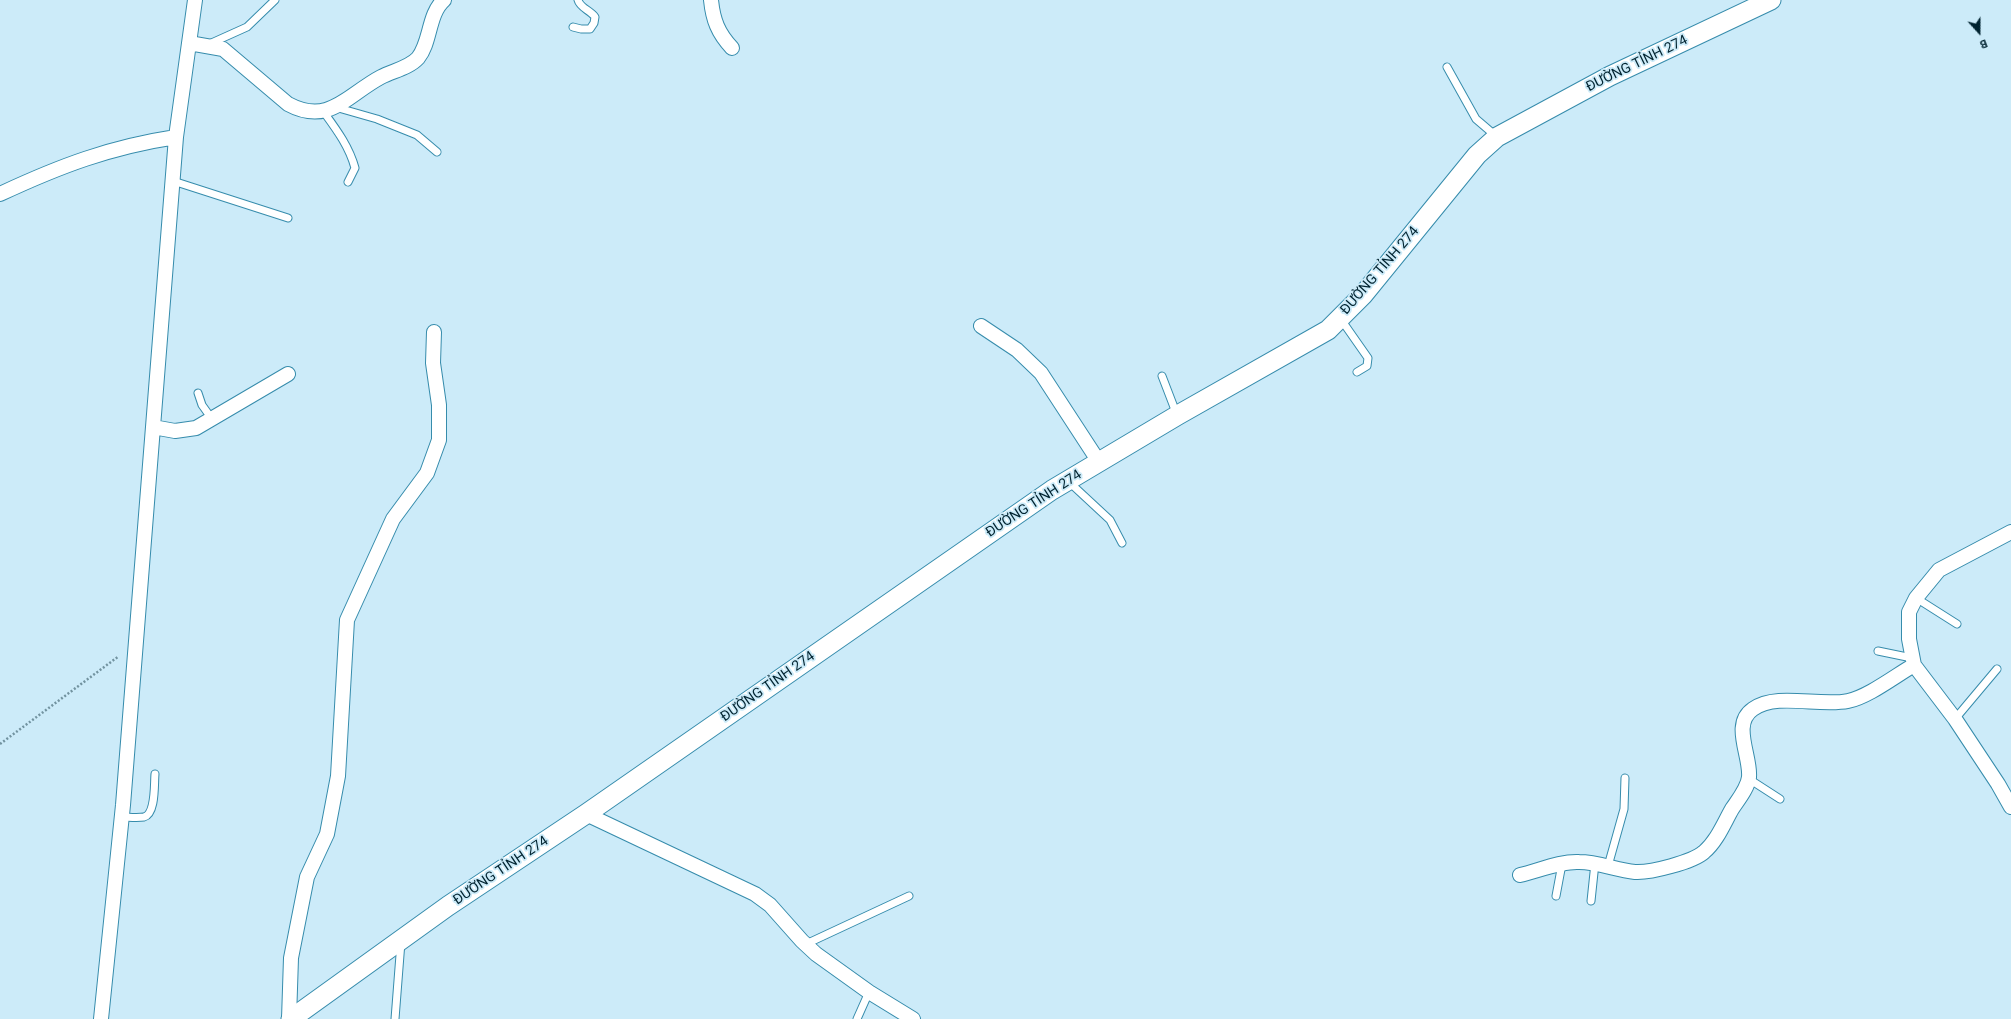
<!DOCTYPE html>
<meta charset="utf-8">
<style>
body{margin:0}
#map{position:relative;width:2011px;height:1019px;overflow:hidden;background:#ccebf9;font-family:Roboto,sans-serif}
canvas{display:block}
.north{position:absolute;left:1959px;top:12px;width:40px;height:40px;-webkit-text-stroke:3px #ccebf9;paint-order:stroke;rotate:159deg;font-size:11px;font-weight:700;line-height:16px;text-align:center;color:#002330}
.north::after{content:'';display:block;margin:auto;width:14px;height:18px;background:#002330;clip-path:polygon(50% 0,100% 100%,50% 72%,0 100%)}
</style>
<div id="map">
<canvas width="2011" height="1019"></canvas>
<div class="north">B</div>
</div>
<script>
const context = document.querySelector('canvas').getContext('2d');
context.lineJoin = 'round';
function trace(path, color, width, dash) {
  context.strokeStyle = color;
  context.lineWidth = width;
  context.lineCap = dash ? 'butt' : 'round';
  context.setLineDash(dash || []);
  context.stroke(path);
}
function drawText(font, color, halo, rows, align = 'center') {
  context.font = font + ' Roboto,sans-serif';
  context.lineWidth = 3.5;
  context.setLineDash([]);
  context.textBaseline = 'middle';
  context.strokeStyle = halo;
  context.fillStyle = color;
  for (const [text, x, y, turn = 0] of rows) {
    context.save();
    context.translate(x, y);
    context.rotate((+turn || 0) * Math.PI / 180);
    context.textAlign = isNaN(turn) ? turn : align;
    if (halo) context.strokeText(text, 0, 0);
    context.fillText(text, 0, 0);
    context.restore();
  }
}
const path = new Path2D(`
 M 0,744 L 119,656`);
const service = new Path2D(`
 M 573,27 L 581,29 L 590,29 L 594,23 L 595,17 C 590,10 580,8 578,0
 M 207,45 L 247,27 L 275,0
 M 1447,67 L 1476,119 L 1497,137
 M 335,107 L 377,119 L 417,135 L 437,152
 M 323,111 C 336,129 349,146 355,168 L 348,182
 M 173,181 L 288,218
 M 1340,318 L 1368,358 L 1367,366 L 1357,372
 M 1162,376 L 1177,415
 M 198,393 L 202,405 L 212,419
 M 1068,481 L 1110,520 L 1122,543
 M 1916,598 L 1957,624
 M 1878,651 L 1912,658
 M 1955,719 L 1997,669
 M 1749,779 L 1780,799
 M 122,817 C 128,817 137,818 144,817 C 156,814 154,784 155,774
 M 1608,866 L 1624,809 L 1625,778
 M 1556,896 L 1562,864
 M 1591,901 L 1595,863
 M 806,944 L 909,896
 M 395,1019 L 401,942
 M 857,1019 L 869,992`);
const minor = new Path2D(`
 M 711,0 C 713,20 718,33 732,48
 M 189,43 L 223,49 L 288,104 C 329,126 347,95 381,77 C 392,71 409,68 418,58 C 431,42 428,14 444,0
 M 0,194 C 60,166 110,147 176,137
 M 981,326 L 1017,350 L 1041,373 L 1099,462
 M 153,427 L 175,431 L 196,428 L 288,374
 M 2011,532 L 1939,570 L 1916,598 L 1909,612 L 1909,639 L 1914,665 L 1955,719 L 1998,784 L 2011,807
 M 586,814 L 755,894 L 770,905 L 802,941 L 816,954 L 869,992 L 913,1019
 M 1520,875 C 1538,871 1560,861 1579,862 C 1598,862 1616,870 1635,872 C 1650,873 1693,862 1704,852 C 1717,841 1724,823 1732,809 C 1738,800 1748,788 1749,777 C 1751,756 1731,724 1753,709 C 1777,692 1819,707 1848,701 C 1868,697 1895,676 1914,665
 M 101,1019 L 123,805 L 176,137 L 195,0
 M 289,1019 L 291,958 L 307,877 L 327,834 L 338,776 L 347,620 L 393,519 L 427,473 L 439,440 L 439,405 L 433,363 L 434,332`);
const secondary = new Path2D(`
 M 291,1019 L 448,906 L 586,814 L 1052,490 L 1178,415 L 1328,330 L 1363,295 L 1477,155 L 1497,137 L 1610,76 L 1771,0`);
const streetNames = [
 ["ĐƯỜNG TỈNH 274",1637,64,-26],
 ["ĐƯỜNG TỈNH 274",1380,271,-49],
 ["ĐƯỜNG TỈNH 274",1034,504,-33],
 ["ĐƯỜNG TỈNH 274",768,687,-35],
 ["ĐƯỜNG TỈNH 274",501,871,-34]
];
trace(service, '#368cac', 9);
trace(minor, '#368cac', 16);
trace(secondary, '#368cac', 21);
trace(path, '#7293a0', 2.5, [2, 2]);
trace(service, '#fff', 7);
trace(minor, '#fff', 14);
trace(secondary, '#fff', 19);
drawText('14px', '#002330', '#ccebf9', streetNames);
</script>
